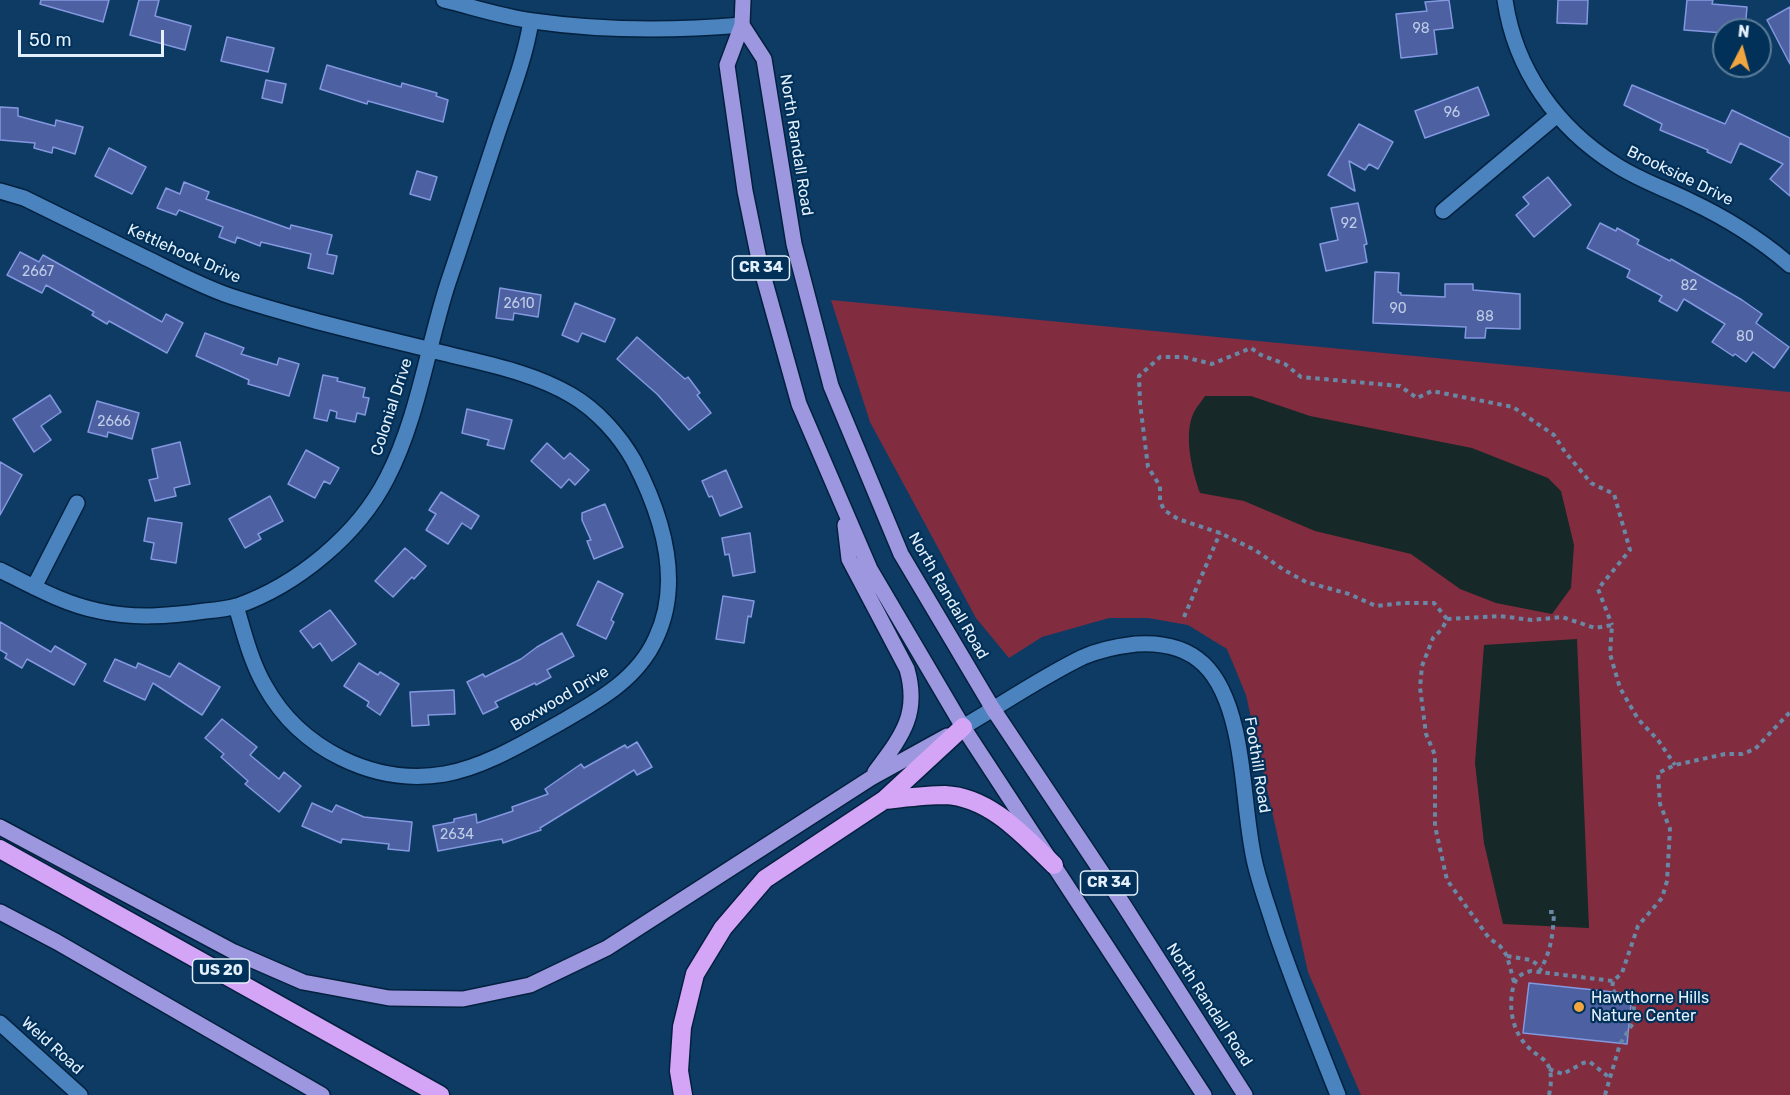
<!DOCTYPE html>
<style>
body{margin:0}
#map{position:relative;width:1790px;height:1095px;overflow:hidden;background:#0e3b64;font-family:Rubik,sans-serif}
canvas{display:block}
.north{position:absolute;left:1712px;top:18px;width:60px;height:60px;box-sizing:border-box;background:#013058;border:2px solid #5c7d9a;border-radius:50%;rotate:6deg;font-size:16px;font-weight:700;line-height:24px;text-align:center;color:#e4f0fd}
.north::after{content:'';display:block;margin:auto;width:21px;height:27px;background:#f1a640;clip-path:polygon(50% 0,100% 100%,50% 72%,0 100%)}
.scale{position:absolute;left:18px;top:30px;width:146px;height:27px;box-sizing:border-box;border:3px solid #e4f0fd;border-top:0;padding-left:8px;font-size:18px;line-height:21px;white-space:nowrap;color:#e4f0fd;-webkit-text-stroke:4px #013058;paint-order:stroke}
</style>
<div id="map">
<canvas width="1790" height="1095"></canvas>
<div class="north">N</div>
<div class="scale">50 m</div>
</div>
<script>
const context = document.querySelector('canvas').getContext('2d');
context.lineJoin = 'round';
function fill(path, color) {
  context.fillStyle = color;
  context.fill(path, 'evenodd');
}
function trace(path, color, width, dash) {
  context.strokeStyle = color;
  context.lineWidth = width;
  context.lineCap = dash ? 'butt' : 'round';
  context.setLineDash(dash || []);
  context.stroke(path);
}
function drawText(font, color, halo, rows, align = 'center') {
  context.font = font + ' Rubik,sans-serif';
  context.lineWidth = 4.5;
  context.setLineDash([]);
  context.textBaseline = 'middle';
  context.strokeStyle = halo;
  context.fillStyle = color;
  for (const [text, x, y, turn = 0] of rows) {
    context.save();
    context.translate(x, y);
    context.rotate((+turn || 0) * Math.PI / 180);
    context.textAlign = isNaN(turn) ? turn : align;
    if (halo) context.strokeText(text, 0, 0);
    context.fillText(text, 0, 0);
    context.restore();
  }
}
const green = new Path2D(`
 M 831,300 L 1790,392 L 1790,1095 L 1361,1095 L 1308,972 L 1246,695 L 1227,649 L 1188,625 L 1148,618 L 1109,618 L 1042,637 L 1009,658 L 976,618 L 870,422 Z`);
const water = new Path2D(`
 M 1205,396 L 1251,396 L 1310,416 L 1472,448 L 1548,478 L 1561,491 L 1574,545 L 1571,588 L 1552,614 L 1496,603 L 1460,589 L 1411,554 L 1315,531 L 1244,501 L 1200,493 C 1192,471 1183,434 1194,412 C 1197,406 1202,401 1205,396 Z
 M 1577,639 L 1589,928 L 1503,924 L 1484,843 L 1475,763 L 1484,645 Z`);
const building = new Path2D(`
 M 41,0 L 109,0 L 103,22 L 40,4 Z
 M 139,0 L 159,0 L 155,16 L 191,26 L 185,50 L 130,35 Z
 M 1449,0 L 1453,28 L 1434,30 L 1437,54 L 1401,58 L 1396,14 L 1427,11 L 1425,2 Z
 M 1558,0 L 1588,0 L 1587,24 L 1557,23 Z
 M 1687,0 L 1713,0 L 1712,4 L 1747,7 L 1745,30 L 1724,30 L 1724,33 L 1684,30 Z
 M 1790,7 L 1790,64 L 1767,20 Z
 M 227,37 L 274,48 L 268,72 L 221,61 Z
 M 327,65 L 401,87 L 402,83 L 437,93 L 436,96 L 448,100 L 443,122 L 368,101 L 367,104 L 320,89 Z
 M 266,80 L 286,84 L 282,103 L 262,98 Z
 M 1632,85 L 1725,124 L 1732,110 L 1790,138 L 1790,196 L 1770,179 L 1783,164 L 1740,143 L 1731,163 L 1707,152 L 1708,150 L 1660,130 L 1662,124 L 1624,105 Z
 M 1478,87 L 1489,115 L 1425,138 L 1415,111 Z
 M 0,107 L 18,108 L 18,116 L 55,126 L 56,120 L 83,127 L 75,154 L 53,147 L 52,153 L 34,148 L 35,143 L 0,140 Z
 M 1359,124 L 1393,142 L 1378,169 L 1369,164 L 1365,170 L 1349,161 L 1355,191 L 1328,175 Z
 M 109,148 L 146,167 L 132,194 L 95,176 Z
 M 417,171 L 437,177 L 430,200 L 410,194 Z
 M 1548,177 L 1571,205 L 1534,237 L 1516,215 L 1529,204 L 1523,197 Z
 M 184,182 L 209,192 L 206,199 L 290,229 L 291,225 L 332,235 L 327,254 L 337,256 L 333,274 L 308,268 L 311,254 L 261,242 L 260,246 L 237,237 L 235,243 L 219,237 L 223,227 L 179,210 L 176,215 L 157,208 L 166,188 L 180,194 Z
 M 1358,203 L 1367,244 L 1364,245 L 1367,262 L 1326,271 L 1320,244 L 1338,240 L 1331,208 Z
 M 1600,223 L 1616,231 L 1617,228 L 1639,240 L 1637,244 L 1670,261 L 1671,259 L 1742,300 L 1762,314 L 1756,323 L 1789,347 L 1774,368 L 1753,352 L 1746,362 L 1735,354 L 1733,356 L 1712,342 L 1725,324 L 1684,299 L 1677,311 L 1659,301 L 1662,296 L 1627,277 L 1630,270 L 1587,248 Z
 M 20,252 L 39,262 L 43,255 L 162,322 L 166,314 L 183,323 L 167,353 L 109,321 L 107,324 L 92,315 L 94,312 L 46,285 L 42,293 L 7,275 Z
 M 1375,272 L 1399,273 L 1398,292 L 1401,293 L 1401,295 L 1445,297 L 1445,284 L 1473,284 L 1473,290 L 1520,294 L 1520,329 L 1486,328 L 1485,338 L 1465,338 L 1466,327 L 1373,323 Z
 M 500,288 L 541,295 L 538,317 L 514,313 L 513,320 L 496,318 Z
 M 575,303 L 615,319 L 605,342 L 582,333 L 578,342 L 562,335 Z
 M 205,333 L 244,348 L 241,354 L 277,365 L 279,358 L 299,364 L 289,396 L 248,384 L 249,380 L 196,356 Z
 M 637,337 L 685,379 L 688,377 L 700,393 L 697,395 L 711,413 L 689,430 L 657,394 L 617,359 Z
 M 323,375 L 338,378 L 337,381 L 365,388 L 363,397 L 369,398 L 365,415 L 357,413 L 355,422 L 336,418 L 337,412 L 330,410 L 327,421 L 314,418 Z
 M 50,395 L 61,412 L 41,426 L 51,440 L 34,452 L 13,419 Z
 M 97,401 L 139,413 L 132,439 L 108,432 L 107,437 L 88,432 Z
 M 467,409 L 512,420 L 504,449 L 487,445 L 489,440 L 462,433 Z
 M 180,442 L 190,484 L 174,488 L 176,496 L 155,501 L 149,480 L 158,478 L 152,449 Z
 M 547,443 L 564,459 L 570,453 L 589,470 L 575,485 L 569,479 L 561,488 L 531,461 Z
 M 306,450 L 339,468 L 330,484 L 324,481 L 315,498 L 288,484 Z
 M 0,462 L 22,475 L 0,515 Z
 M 726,470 L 742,507 L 720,516 L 712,496 L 709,497 L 702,481 Z
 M 441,492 L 479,516 L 471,529 L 462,523 L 448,544 L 426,530 L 436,514 L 429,510 Z
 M 270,496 L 283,521 L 258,534 L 261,539 L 245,548 L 229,519 Z
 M 605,504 L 623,547 L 594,559 L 587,541 L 591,540 L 582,520 L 582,513 Z
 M 148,518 L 182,523 L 176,563 L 151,559 L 154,543 L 144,541 Z
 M 750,533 L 755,572 L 733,576 L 729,554 L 725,555 L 722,538 Z
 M 405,548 L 426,566 L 414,579 L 412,577 L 393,597 L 375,581 Z
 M 598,581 L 623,594 L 611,620 L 614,622 L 606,639 L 577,625 Z
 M 723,596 L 754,601 L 751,617 L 748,616 L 744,643 L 716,639 Z
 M 330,610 L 356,644 L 332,661 L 320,643 L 313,648 L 300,631 Z
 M 0,622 L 51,652 L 55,646 L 86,664 L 74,685 L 27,659 L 22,668 L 5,658 L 7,654 L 0,650 Z
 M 562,633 L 574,656 L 547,670 L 551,677 L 536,685 L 535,683 L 495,702 L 498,707 L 483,714 L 467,682 L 483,674 L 485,677 L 521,659 L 537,647 Z
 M 115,659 L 136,668 L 138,663 L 170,677 L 179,663 L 220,687 L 202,715 L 153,683 L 145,700 L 104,681 Z
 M 359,663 L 378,675 L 380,672 L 399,684 L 380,715 L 367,706 L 369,702 L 344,686 Z
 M 454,690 L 455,714 L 428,715 L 429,725 L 412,726 L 410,692 Z
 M 222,719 L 257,747 L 250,755 L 279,779 L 284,772 L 301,786 L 279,812 L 245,784 L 248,781 L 221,757 L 224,754 L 205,738 Z
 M 637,742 L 652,767 L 637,775 L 634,770 L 540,828 L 541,830 L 503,843 L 502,839 L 438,851 L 433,826 L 454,822 L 454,819 L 476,814 L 477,823 L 513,811 L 512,807 L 548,794 L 545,789 L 581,764 L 584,768 L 625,745 L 627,748 Z
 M 312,803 L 332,812 L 336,805 L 364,817 L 412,822 L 409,851 L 388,849 L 389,844 L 342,839 L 341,843 L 302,826 Z
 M 1529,983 L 1632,994 L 1627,1044 L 1523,1033 Z`);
const path = new Path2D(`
 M 1184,617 L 1220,533
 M 1447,619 L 1434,603 L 1403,603 L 1376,606 L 1349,594 L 1306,582 L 1284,570 L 1255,550 L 1220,533 L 1178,519 L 1164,510 L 1160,501 L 1160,486 L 1148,467 L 1140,403 L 1139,376 L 1160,357 L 1184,357 L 1212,364 L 1251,348 L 1261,355 L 1285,364 L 1301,377 L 1400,386 L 1417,398 L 1432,391 L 1513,407 L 1554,435 L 1565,452 L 1591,483 L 1614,494 L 1630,550 L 1598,589 L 1612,625
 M 1507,956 L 1531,960 L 1541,967
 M 1539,972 C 1551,952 1553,935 1554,912 L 1546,912
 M 1514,982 L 1507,956 L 1500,946 L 1489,938 L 1447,880 L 1435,826 L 1435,755 L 1426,734 L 1420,687 L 1422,666 L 1433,638 L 1442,629 L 1447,619 L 1499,616 L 1532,620 L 1562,617 L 1595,628 L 1612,625 L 1610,654 L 1620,688 L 1638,719 L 1658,740 L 1675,765
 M 1549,1069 L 1563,1074 L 1583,1063 L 1590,1062 L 1610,1078
 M 1549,1095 C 1551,1086 1552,1076 1549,1067 C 1545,1058 1536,1055 1529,1048 C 1513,1033 1508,1009 1513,988 C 1515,978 1521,973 1531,971 L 1613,981 L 1622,973 L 1638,926 L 1662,898 L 1667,881 L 1670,829 L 1660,804 L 1658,773 L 1675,765 L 1725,754 L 1742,754 L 1755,749 L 1790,712
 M 1605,1095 L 1620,1044 L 1633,1023 L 1634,1006 L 1618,996 L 1612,989 L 1613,981`);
const street = new Path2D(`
 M 444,0 C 473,7 503,17 533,21 C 603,31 672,31 742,25
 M 1505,0 C 1515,70 1557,128 1616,165 C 1639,180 1666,189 1690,201 C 1726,218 1760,239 1790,265
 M 0,191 L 24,198 C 64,218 105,238 146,258 C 173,271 201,286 230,296 C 300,319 372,335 443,353 C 486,364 532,372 571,395 C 597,410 620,436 634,461 C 662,515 683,581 656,638 C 637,681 594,703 556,725 C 522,744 484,767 445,774 C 374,786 300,749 265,686 C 251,662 244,633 236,606
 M 1443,211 L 1556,116
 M 0,570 C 32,586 64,604 99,611 C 134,619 170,616 205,611 C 216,610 227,609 237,606 C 297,585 358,535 387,478 C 418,418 427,348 448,283 C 465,233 481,183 498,132 C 510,96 525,59 531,21
 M 34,587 L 77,503
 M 993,709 C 1022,691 1052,672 1083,657 C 1099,650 1119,646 1136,644 C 1197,640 1222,673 1235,729 C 1245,771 1245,816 1254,859 C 1259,883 1268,906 1275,929 C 1294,985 1316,1040 1338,1095
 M 0,1023 L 80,1095`);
const secondary = new Path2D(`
 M 963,727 L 993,709`);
const primary = new Path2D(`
 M 743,0 L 742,25 L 727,65 L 745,191 L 760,264 L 799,404 L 870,569 L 963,727 L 1204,1095
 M 742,25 L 764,59 L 794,244 L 831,386 L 901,554 L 993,709 L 1123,904 L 1245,1095
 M 845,525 L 849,559 L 907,669 C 920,715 901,737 875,772
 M 0,827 L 234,952 L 303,982 L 389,998 L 463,999 L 530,985 L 607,948 L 871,778 L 947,736
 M 0,912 L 57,942 L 322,1095`);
const highway = new Path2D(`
 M 884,800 C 904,798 925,795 945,795 C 990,797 1024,836 1054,865
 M 0,849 L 440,1095
 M 683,1095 L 679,1071 L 682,1027 L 695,974 L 723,928 L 765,879 L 884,800 L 963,727`);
const markers = [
 [1579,1007,6,"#f1a640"]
];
const numberNames = [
 ["98",1421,29],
 ["96",1452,113],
 ["92",1349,224],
 ["2667",38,272],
 ["82",1689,286],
 ["2610",519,304],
 ["90",1398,309],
 ["88",1485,317],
 ["80",1745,337],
 ["2666",114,422],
 ["2634",457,835]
];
const shields = [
 [761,268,57],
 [1109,883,57],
 [221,971,57]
];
const shieldNames = [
 ["CR 34",761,268],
 ["CR 34",1109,883],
 ["US 20",221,971]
];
const streetNames = [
 ["North Randall Road",796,145,81],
 ["Brookside Drive",1680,176,26],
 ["Kettlehook Drive",184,254,24],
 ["Colonial Drive",392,407,-72],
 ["North Randall Road",948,596,60],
 ["Boxwood Drive",560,699,-31],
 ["Foothill Road",1257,765,81],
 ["North Randall Road",1209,1005,57],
 ["Weld Road",52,1046,42]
];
const poiNames = [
 ["Hawthorne Hills",1591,998],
 ["Nature Center",1591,1016]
];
fill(green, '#812d3f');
fill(water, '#162827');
fill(building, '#4d60a2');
trace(building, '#8398df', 1.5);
trace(street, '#03213e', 18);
trace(secondary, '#03213e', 18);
trace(primary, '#03213e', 18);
trace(highway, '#03213e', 21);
trace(path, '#6988a5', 4, [4.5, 4.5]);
trace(street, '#4a83bd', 15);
trace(secondary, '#4a83bd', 15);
trace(primary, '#9d97df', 15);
trace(highway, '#d4a5f6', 18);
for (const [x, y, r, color] of markers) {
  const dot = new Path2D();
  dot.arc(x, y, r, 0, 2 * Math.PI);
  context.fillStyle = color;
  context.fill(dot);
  trace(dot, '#013058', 2);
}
drawText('14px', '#becce6', null, numberNames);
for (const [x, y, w] of shields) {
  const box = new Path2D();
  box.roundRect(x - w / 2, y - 12, w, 24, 4.5);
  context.fillStyle = '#013058';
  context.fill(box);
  trace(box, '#e4f0fd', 1.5);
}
drawText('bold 15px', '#e4f0fd', null, shieldNames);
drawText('16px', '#e4f0fd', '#013058', streetNames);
drawText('16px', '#e4f0fd', '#013058', poiNames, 'left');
</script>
